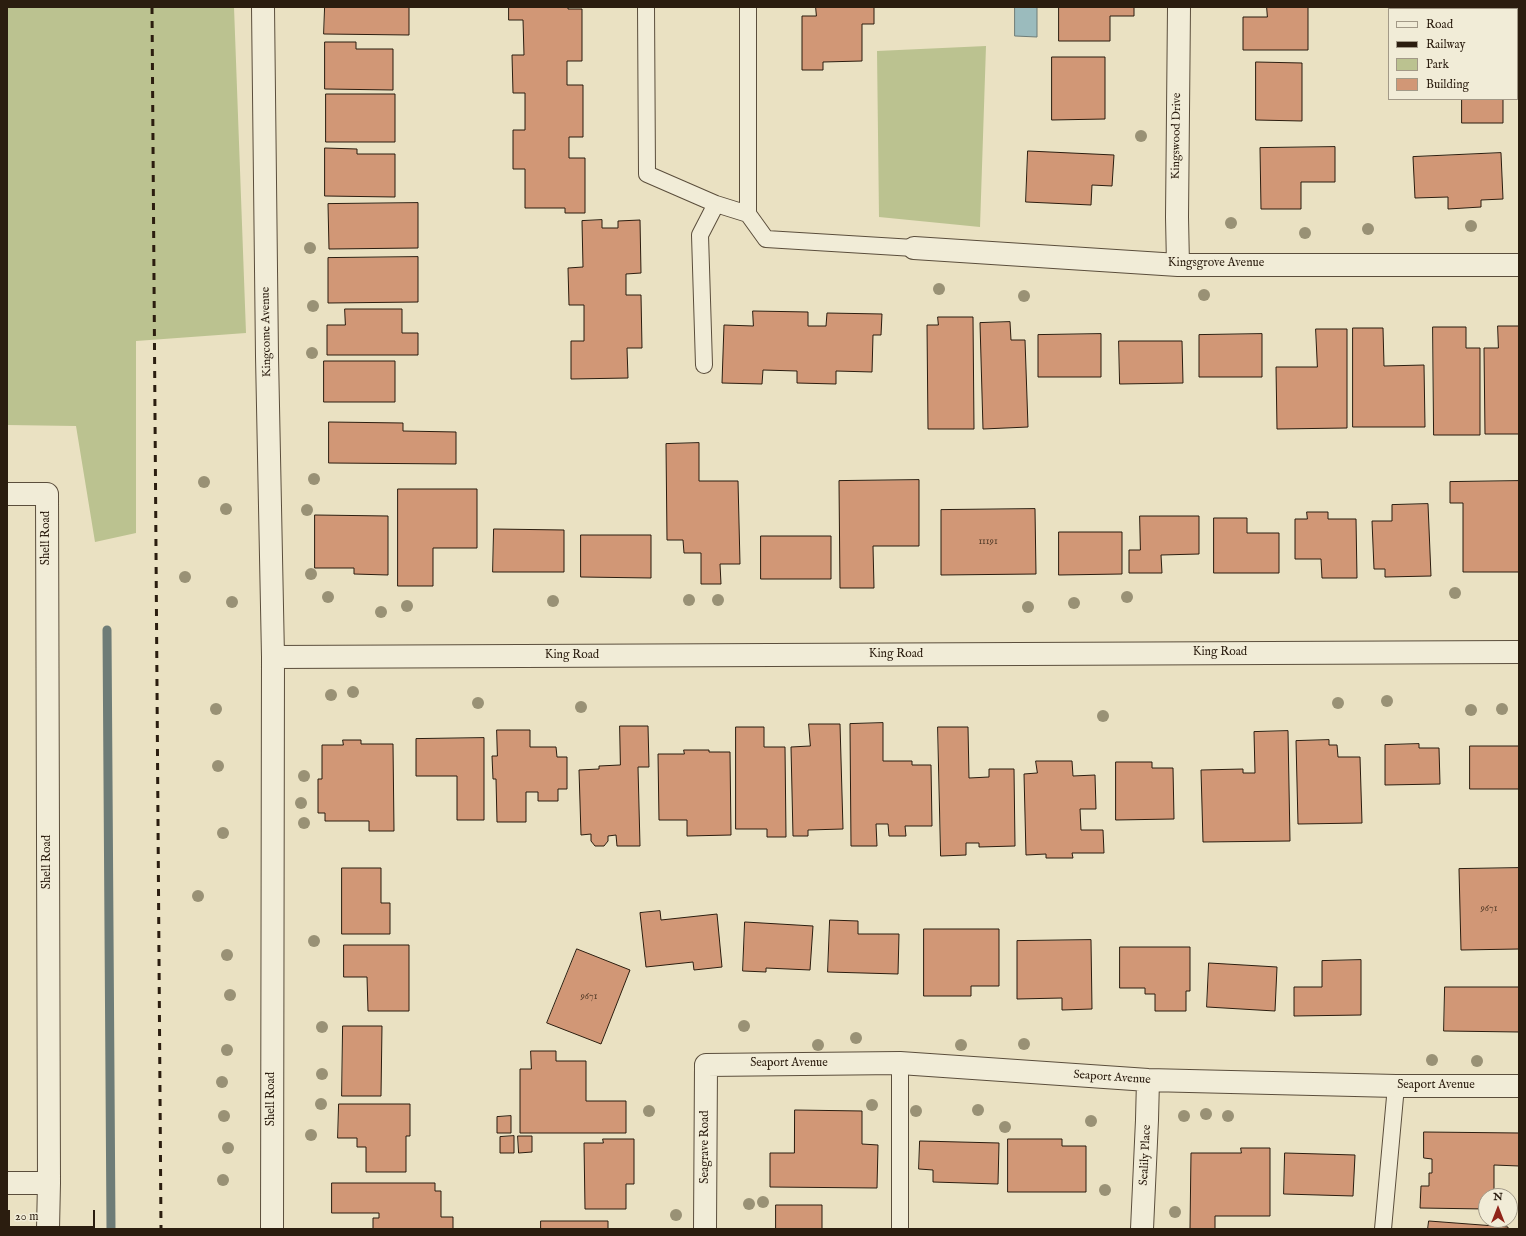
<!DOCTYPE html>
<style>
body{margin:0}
#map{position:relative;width:1526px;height:1236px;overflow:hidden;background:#eae1c2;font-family:"IM FELL English",serif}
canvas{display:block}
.frame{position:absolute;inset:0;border:8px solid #2b1d0f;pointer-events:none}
.legend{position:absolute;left:1388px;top:8px;width:130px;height:92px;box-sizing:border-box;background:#f1ecd7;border:1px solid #a29987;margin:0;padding:5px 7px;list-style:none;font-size:12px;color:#2b1d0f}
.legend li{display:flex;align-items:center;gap:8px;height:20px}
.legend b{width:20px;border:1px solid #a29987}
.north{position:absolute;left:1478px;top:1188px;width:40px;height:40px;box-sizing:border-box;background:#f1ecd7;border:1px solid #a29987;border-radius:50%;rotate:0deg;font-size:11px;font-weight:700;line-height:16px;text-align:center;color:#2b1d0f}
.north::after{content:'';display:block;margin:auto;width:14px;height:18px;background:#8f2418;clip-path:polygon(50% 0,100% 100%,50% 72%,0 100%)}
.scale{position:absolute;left:8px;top:1210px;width:87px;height:18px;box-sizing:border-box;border:2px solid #2b1d0f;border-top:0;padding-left:5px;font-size:12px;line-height:14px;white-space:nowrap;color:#2b1d0f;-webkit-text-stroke:3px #f1ecd7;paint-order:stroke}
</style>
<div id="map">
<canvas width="1526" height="1236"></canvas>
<div class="frame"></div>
<ul class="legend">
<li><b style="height:5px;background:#f1ecd7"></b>Road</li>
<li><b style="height:5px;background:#2b1d0f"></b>Railway</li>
<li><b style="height:11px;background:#bbc290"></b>Park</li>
<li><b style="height:11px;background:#d19776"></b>Building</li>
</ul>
<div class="north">N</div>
<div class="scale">20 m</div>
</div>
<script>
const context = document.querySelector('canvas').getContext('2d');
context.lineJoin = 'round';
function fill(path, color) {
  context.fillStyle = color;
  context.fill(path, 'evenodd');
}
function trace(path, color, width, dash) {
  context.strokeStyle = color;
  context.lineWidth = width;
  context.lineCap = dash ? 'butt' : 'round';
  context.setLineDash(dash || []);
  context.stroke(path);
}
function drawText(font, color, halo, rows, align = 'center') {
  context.font = font + ' "IM FELL English",serif';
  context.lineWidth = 3;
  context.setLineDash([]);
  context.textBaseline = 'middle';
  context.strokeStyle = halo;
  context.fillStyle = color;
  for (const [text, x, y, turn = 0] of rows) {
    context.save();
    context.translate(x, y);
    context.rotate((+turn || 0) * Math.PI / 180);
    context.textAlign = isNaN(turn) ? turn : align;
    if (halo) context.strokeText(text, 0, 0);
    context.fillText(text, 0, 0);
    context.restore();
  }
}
const green = new Path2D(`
 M 7,7 L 234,7 L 246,333 L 136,341 L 136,533 L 95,542 L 76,426 L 7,425 Z
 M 986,46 L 980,227 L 879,217 L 877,51 Z`);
const water = new Path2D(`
 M 1015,7 L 1037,7 L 1037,37 L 1015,36 Z`);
const stream = new Path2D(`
 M 107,630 L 111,1229`);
const building = new Path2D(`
 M 325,7 L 409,7 L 409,35 L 324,34 Z
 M 509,7 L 568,7 L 568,9 L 582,9 L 582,61 L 567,61 L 567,85 L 583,85 L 583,137 L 569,137 L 569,158 L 585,158 L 585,213 L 565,213 L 565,208 L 525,208 L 525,169 L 513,169 L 513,130 L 525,130 L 525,93 L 513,93 L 512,55 L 524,55 L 523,20 L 509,20 Z
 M 816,7 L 874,7 L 874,24 L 862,24 L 862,61 L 823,62 L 823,70 L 802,70 L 802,16 L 816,16 Z
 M 1059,7 L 1134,7 L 1134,16 L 1110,16 L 1110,41 L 1059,41 Z
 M 1267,7 L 1308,7 L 1308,50 L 1243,50 L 1243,17 L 1267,17 Z
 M 1442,7 L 1484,7 L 1484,9 L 1442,9 Z
 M 325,42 L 356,42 L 356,49 L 393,49 L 393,90 L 325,89 Z
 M 1052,57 L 1105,57 L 1105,119 L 1052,120 Z
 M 1256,62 L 1302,63 L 1302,121 L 1256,120 Z
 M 326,94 L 395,94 L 395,142 L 326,142 Z
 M 1462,99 L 1503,99 L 1503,123 L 1462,123 Z
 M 1335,147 L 1335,182 L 1301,182 L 1301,209 L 1261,209 L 1260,148 Z
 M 325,148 L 357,149 L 357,154 L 395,154 L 395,197 L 325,196 Z
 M 1028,151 L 1114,155 L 1112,186 L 1092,185 L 1091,205 L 1026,202 Z
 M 1501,153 L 1503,199 L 1481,200 L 1481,207 L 1448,209 L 1448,197 L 1415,198 L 1413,157 Z
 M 418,203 L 418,248 L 329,249 L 328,204 Z
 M 602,220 L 602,228 L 618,228 L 618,221 L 640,220 L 641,273 L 626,274 L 626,295 L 641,295 L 642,348 L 627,348 L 628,378 L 571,379 L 571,341 L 584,341 L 584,305 L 569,305 L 568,268 L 583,267 L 582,221 Z
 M 418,257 L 418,302 L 328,303 L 328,258 Z
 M 345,309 L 402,309 L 402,333 L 418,333 L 418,355 L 327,355 L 327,325 L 345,325 Z
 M 753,311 L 808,312 L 808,326 L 826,326 L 827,313 L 882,314 L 881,335 L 873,335 L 872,372 L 836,371 L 836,384 L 797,383 L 797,371 L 763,370 L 762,384 L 722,383 L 724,325 L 753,326 Z
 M 938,317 L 973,317 L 974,429 L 928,429 L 927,325 L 938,325 Z
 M 1010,322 L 1011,340 L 1025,340 L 1028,427 L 983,429 L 980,323 Z
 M 1498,326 L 1519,326 L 1519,434 L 1485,434 L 1484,348 L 1498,348 Z
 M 1433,327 L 1466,327 L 1466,348 L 1480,348 L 1480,435 L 1434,435 Z
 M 1353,328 L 1383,328 L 1384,366 L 1424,365 L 1425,427 L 1353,427 Z
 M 1316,329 L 1347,329 L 1347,428 L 1277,429 L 1276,367 L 1317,367 Z
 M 1101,334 L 1101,377 L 1038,377 L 1038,335 Z
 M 1262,334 L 1262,377 L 1199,377 L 1199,335 Z
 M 1119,341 L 1182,341 L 1183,383 L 1120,384 Z
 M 324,361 L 395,361 L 395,402 L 324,402 Z
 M 329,422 L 403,423 L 403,431 L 456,432 L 456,464 L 329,463 Z
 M 699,443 L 699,481 L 738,481 L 740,564 L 720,564 L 721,584 L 701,584 L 701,553 L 684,553 L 683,540 L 667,540 L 666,444 Z
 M 919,480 L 919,546 L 873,546 L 874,588 L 840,588 L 839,481 Z
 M 1519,481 L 1519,572 L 1463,572 L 1463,503 L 1450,503 L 1450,482 Z
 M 398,489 L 477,489 L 477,548 L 433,548 L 433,586 L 398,586 Z
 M 1428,504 L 1431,576 L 1385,577 L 1385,569 L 1374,569 L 1372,521 L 1392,521 L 1392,505 Z
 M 1035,509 L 1036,574 L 941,575 L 941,510 Z
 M 1307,512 L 1328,512 L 1328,519 L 1356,519 L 1357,578 L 1322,578 L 1321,559 L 1295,559 L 1295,519 L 1307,519 Z
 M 315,515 L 388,516 L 388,575 L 354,574 L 354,568 L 315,568 Z
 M 1140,516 L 1199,516 L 1199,554 L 1161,555 L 1162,573 L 1129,573 L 1129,550 L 1140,550 Z
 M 1214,518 L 1247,518 L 1247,533 L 1279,533 L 1279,573 L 1214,573 Z
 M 494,529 L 564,530 L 564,572 L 493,572 Z
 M 1059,532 L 1122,532 L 1122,574 L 1059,575 Z
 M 581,535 L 651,535 L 651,578 L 581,577 Z
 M 761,536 L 831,536 L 831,579 L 761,579 Z
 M 883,723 L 883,761 L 912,761 L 912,765 L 931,765 L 932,826 L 905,826 L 906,836 L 889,836 L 888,824 L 876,824 L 877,846 L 851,846 L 850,724 Z
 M 809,724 L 840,724 L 843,829 L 808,830 L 808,836 L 793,836 L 791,747 L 810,746 Z
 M 620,726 L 648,726 L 649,767 L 638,767 L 640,846 L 617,846 L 616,835 L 608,836 L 608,841 L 604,846 L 595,846 L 591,841 L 591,834 L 581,835 L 579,770 L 599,769 L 599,766 L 620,765 Z
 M 736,727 L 764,727 L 764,747 L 785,747 L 786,837 L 767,837 L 767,829 L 736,829 Z
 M 938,727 L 968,727 L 969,778 L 989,777 L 989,769 L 1014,769 L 1015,846 L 979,847 L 979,843 L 966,843 L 966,855 L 941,856 Z
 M 497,730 L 530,730 L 530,747 L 556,747 L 557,757 L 567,757 L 567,789 L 558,789 L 558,801 L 538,801 L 538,792 L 526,792 L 526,822 L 497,822 L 496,779 L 493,779 L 492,756 L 497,756 Z
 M 1288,731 L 1290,841 L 1203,842 L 1201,770 L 1243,769 L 1243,773 L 1255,773 L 1254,732 Z
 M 484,738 L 484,820 L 457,820 L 457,776 L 416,776 L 416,739 Z
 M 343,740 L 361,740 L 361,744 L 393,744 L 394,831 L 369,831 L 369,821 L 325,821 L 325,813 L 318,813 L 318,779 L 322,779 L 322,745 L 343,745 Z
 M 1329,740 L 1329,745 L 1337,745 L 1338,757 L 1360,757 L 1362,823 L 1298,824 L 1296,741 Z
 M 1419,744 L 1419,748 L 1439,748 L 1440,784 L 1385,785 L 1385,745 Z
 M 1470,746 L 1519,746 L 1519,789 L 1470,789 Z
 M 684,750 L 709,750 L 709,752 L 730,752 L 731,835 L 687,836 L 687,820 L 659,820 L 658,754 L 684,754 Z
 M 1036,761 L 1072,761 L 1073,776 L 1095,775 L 1096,809 L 1080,809 L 1081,830 L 1103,830 L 1104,853 L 1072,853 L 1073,858 L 1046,858 L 1046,854 L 1026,855 L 1024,774 L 1037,773 Z
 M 1116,762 L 1152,762 L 1152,768 L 1173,768 L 1174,819 L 1116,820 Z
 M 342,868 L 381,868 L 381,903 L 390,903 L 390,934 L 342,934 Z
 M 1519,868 L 1519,949 L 1461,950 L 1459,869 Z
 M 660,911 L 661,920 L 717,914 L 722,967 L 694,970 L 693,962 L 646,967 L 640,913 Z
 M 830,920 L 858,921 L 858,934 L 899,934 L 898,974 L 828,972 Z
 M 745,922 L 813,926 L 810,970 L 766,968 L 766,972 L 743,971 Z
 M 924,929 L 999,929 L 999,986 L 971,986 L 971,996 L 924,996 Z
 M 1091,940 L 1092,1009 L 1062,1010 L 1062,998 L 1017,999 L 1017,941 Z
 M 344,945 L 409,945 L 409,1011 L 368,1011 L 367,977 L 344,977 Z
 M 1120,947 L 1190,947 L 1190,991 L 1186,991 L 1186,1011 L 1155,1011 L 1155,994 L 1145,994 L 1145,988 L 1120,988 Z
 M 577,949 L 630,970 L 601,1044 L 547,1023 Z
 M 1361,960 L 1361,1015 L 1294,1016 L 1294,987 L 1322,987 L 1322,961 Z
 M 1209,963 L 1277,967 L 1275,1011 L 1207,1007 Z
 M 1445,987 L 1519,987 L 1519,1032 L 1444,1031 Z
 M 343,1026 L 382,1026 L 381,1096 L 342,1096 Z
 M 531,1051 L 556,1051 L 556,1061 L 586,1061 L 586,1101 L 626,1101 L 626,1133 L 520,1133 L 520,1069 L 531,1069 Z
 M 339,1104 L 410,1104 L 410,1136 L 406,1136 L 406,1172 L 366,1172 L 366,1147 L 357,1147 L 357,1138 L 338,1138 Z
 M 795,1110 L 862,1111 L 862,1144 L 878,1145 L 877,1188 L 770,1187 L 770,1153 L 794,1153 Z
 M 511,1116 L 511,1133 L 497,1133 L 497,1117 Z
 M 1424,1132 L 1519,1133 L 1519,1166 L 1494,1165 L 1494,1196 L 1486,1196 L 1486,1209 L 1420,1208 L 1421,1186 L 1429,1186 L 1429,1173 L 1432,1173 L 1432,1159 L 1424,1158 Z
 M 514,1136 L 514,1153 L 500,1153 L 500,1137 Z
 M 518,1136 L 532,1136 L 532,1152 L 519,1153 Z
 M 603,1139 L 634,1139 L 634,1184 L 626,1184 L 626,1209 L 585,1209 L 584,1143 L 603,1143 Z
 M 1008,1139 L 1062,1139 L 1062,1146 L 1086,1146 L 1086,1192 L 1008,1192 Z
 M 920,1141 L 999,1143 L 998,1184 L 933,1182 L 933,1170 L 919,1169 Z
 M 1241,1148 L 1270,1148 L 1270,1216 L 1215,1216 L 1215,1229 L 1190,1229 L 1191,1153 L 1241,1153 Z
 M 1285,1153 L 1355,1155 L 1353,1196 L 1284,1194 Z
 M 332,1183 L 435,1183 L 435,1191 L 441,1191 L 441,1217 L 453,1217 L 453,1229 L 373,1229 L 373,1218 L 379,1218 L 379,1213 L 332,1213 Z
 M 776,1205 L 822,1205 L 822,1229 L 776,1229 Z
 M 541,1221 L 608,1221 L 608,1229 L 541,1229 Z
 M 1429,1221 L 1508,1227 L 1508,1229 L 1428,1229 Z`);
const lane = new Path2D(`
 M 646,7 L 647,174 L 716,204 L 748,214 L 748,7
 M 748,214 L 766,239 L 914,248
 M 704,365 L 700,235 L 716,204
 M 900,1229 L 900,1063
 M 1383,1229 L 1396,1086`);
const street = new Path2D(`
 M 263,7 L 267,356 L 273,657 L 272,1229
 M 914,248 L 1178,265 L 1519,265
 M 1178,265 L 1177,217 L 1179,7
 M 7,494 L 47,494 L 49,1183 L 48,1229
 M 273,657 L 1519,652
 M 7,1183 L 49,1183
 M 705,1229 L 706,1065 L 900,1063 L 1148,1080 L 1396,1086 L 1519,1086
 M 1142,1229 L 1147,1120 L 1148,1080`);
const rail = new Path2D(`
 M 152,7 L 161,1229`);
const trees = [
 [1141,136],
 [1231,223],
 [1471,226],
 [1368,229],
 [1305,233],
 [310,248],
 [939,289],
 [1204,295],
 [1024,296],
 [313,306],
 [312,353],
 [314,479],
 [204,482],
 [226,509],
 [307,510],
 [311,574],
 [185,577],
 [1455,593],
 [328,597],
 [1127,597],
 [689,600],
 [718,600],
 [553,601],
 [232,602],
 [1074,603],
 [407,606],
 [1028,607],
 [381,612],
 [353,692],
 [331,695],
 [1387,701],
 [478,703],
 [1338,703],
 [581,707],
 [216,709],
 [1502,709],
 [1471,710],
 [1103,716],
 [218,766],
 [304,776],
 [301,803],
 [304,823],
 [223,833],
 [198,896],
 [314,941],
 [227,955],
 [230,995],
 [744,1026],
 [322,1027],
 [856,1038],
 [1024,1044],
 [818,1045],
 [961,1045],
 [227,1050],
 [1432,1060],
 [1477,1061],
 [322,1074],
 [222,1082],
 [321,1104],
 [872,1105],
 [978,1110],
 [649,1111],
 [916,1111],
 [1206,1114],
 [224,1116],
 [1184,1116],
 [1228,1116],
 [1091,1121],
 [1005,1127],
 [311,1135],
 [228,1148],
 [223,1180],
 [1105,1190],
 [763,1202],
 [749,1204],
 [1175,1212],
 [676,1215]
];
const numberNames = [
 ["11191",988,542],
 ["9671",1489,909],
 ["9671",589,997]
];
const streetNames = [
 ["Kingswood Drive",1177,136,-89],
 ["Kingsgrove Avenue",1216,264],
 ["Kingcome Avenue",267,332,-91],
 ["Shell Road",47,538,-90],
 ["King Road",1220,653],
 ["King Road",896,655],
 ["King Road",572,656],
 ["Shell Road",48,862,-90],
 ["Seaport Avenue",789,1064],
 ["Seaport Avenue",1112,1078,4],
 ["Seaport Avenue",1436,1086],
 ["Shell Road",272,1099,-90],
 ["Seagrave Road",706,1147,-90],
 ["Sealily Place",1146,1155,-87]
];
fill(green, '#bbc290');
fill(water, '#9bbbbd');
trace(water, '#6e7c77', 1);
trace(stream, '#6e7c77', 9);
fill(building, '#d19776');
trace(building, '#2b1d0f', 1);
trace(lane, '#5b4e3c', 18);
trace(street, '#5b4e3c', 24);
trace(lane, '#f1ecd7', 16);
trace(street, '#f1ecd7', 22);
trace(rail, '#2b1d0f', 3, [7, 7]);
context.fillStyle = '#999175';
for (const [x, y] of trees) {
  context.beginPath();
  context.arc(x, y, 6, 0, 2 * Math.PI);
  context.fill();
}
drawText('10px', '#543c29', null, numberNames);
drawText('12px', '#2b1d0f', '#f1ecd7', streetNames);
</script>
